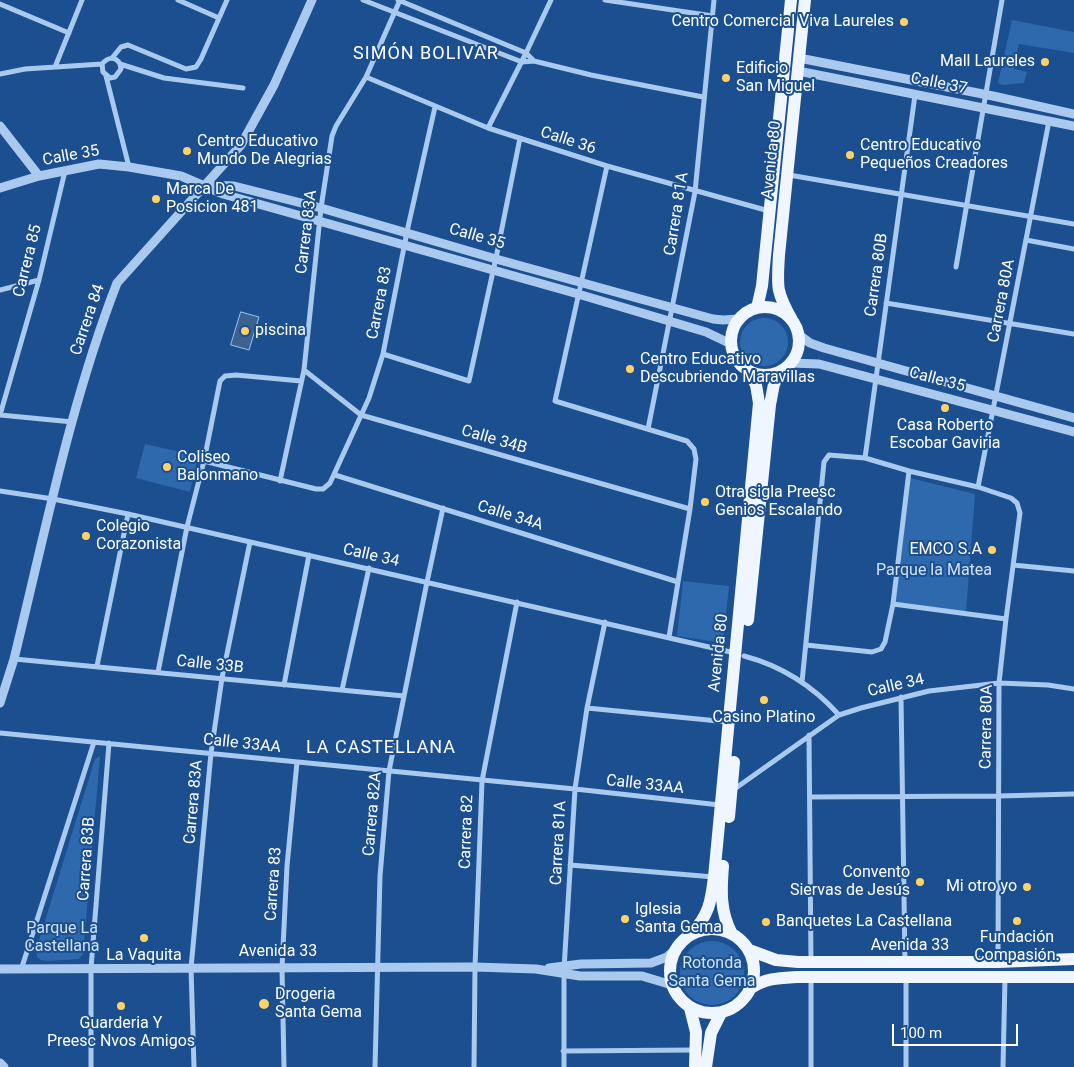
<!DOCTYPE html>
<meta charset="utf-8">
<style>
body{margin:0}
#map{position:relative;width:1074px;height:1067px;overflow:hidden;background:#1b4f8f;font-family:Roboto,sans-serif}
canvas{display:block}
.scale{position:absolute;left:892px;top:1024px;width:126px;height:22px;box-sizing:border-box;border:2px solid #fff;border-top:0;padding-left:6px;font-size:15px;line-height:18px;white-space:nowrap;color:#fff;-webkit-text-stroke:4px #1b4f8f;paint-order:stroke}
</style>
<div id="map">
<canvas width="1074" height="1067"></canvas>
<div class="scale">100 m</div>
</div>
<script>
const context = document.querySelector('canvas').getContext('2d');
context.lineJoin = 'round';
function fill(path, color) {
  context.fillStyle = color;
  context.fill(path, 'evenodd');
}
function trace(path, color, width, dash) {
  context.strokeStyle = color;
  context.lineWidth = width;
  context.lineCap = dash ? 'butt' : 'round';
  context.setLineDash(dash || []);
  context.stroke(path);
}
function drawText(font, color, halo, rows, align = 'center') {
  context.font = font + ' Roboto,sans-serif';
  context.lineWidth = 4;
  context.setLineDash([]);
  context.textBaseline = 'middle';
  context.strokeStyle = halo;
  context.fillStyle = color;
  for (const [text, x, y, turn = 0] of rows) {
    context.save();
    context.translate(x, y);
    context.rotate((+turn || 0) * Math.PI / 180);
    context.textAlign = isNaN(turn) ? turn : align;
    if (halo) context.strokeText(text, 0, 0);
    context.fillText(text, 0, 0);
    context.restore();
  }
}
const green = new Path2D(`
 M 1012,20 L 1074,32 L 1074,53 L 1019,44 L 1014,69 L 1027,72 L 1024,83 L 1003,85 L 998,83 Z
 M740 342a24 24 0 1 1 48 0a24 24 0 1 1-48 0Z
 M 145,444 L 198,456 L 190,492 L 136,478 Z
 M 910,478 L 975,494 L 966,612 L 895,602 Z
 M 683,581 L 729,586 L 723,643 L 677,636 Z
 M 100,756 L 83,954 L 79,959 L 47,961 L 41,960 L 37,957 L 36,950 L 95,759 Z
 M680 973a32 32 0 1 1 64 0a32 32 0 1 1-64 0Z`);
const water = new Path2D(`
 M 241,312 L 259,317 L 249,350 L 231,345 Z`);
const minor = new Path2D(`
 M 178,0 L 219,18
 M 363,0 L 522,62 L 534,61 L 591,75 L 703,97
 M 398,0 L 526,53 L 534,61
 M 605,0 L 713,16
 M 0,4 L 69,33
 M 112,58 L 121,47 L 128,45 L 186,69 L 196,67 L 201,59 L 227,0
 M 120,64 L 121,69 L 115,77 L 110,78 L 103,72 L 102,64 C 108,57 115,56 120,64 L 164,78 L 243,88
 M 55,67 L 82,0
 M 0,74 L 25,69 L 102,64
 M 106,76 L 129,167
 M 366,77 L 488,128 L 607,166 L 769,211
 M 488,128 L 526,53 L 551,0
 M 607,166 L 555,401 L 687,441 L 694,449 L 696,459 L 690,509 L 669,637
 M 789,175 L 1074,224
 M 1026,240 L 1074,249
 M 956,267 L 1002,0
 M 0,290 L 39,280
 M 886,303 L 1074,334
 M 383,354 L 469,381 L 497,253 L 520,138
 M 304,370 L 361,415 L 690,509
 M 0,415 L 39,280 L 65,171
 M 0,415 L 73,422
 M 648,429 L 695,192 L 714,0
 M 865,458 L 915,95
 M 204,461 L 316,489 L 323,489 L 330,483 L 369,398 L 383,354 L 408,227 L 435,107
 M 335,475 L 678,582
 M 280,481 L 304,370 L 321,208 L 332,136 L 336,126 L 366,77 L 400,0
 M 978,487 L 1049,121
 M 0,491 L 53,499 L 128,514 L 735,653
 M 1013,565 L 1074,571
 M 893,604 L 1006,619
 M 806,645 L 872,652 L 881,649 L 885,642 L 893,604 L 909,471
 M 744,656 C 782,666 813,686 839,715
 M 14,659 L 404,696
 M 97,666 L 128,514
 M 158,672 L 187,527 L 204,461 L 220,381 L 225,376 L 236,375 L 301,381
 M 802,682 L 824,462 L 829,455 L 865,458 L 909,471 L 978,487 L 1011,498 L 1017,503 L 1020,513 L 1006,619 L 999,683 L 998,961
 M 284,685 L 309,555
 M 342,690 L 369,568
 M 901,697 L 905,962
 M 587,708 L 728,722
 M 0,733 L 575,789 L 720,805
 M 809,735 L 811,962
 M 733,790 L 839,715 L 861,708 L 929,691 L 999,683 L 1048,685 L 1074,689
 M 810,797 L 999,796 L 1074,794
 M 570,865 L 714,877
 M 21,970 L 94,742
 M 906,977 L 906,1067
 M 811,978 L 811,1067
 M 563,1051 L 695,1050
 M 91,1067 L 91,968 L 109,743
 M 194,1067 L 191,968 L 211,753 L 222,678 L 250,542
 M 284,1067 L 282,968 L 287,866 L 297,762
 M 375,1067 L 380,876 L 389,771 L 427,582 L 443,508
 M 474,1067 L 475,967 L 482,781 L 517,602
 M 564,1067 L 564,969 L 575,789 L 587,708 L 605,622
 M 1003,1067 L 1005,978`);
const tertiary = new Path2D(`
 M 799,58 L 993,96 L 1074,114
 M 798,71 L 1074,126
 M 0,126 L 39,176
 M 208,185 L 234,186 L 321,208 L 496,259 L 713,319 L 723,320 L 739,319
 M 0,188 L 39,176 L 99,164 L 129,167 L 181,176 L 223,194 L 578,294 L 706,332 L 731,344
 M 799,335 L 810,343 L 824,348 L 1074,418
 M 791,363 L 819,364 L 1074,432
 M 0,703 L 14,659 C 45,533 70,404 117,283 L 241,145 L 274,85 L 312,0
 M 549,968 L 581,964 L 651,963 L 667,957 L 675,950
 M 0,969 L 475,967 L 536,969 L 580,976 L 642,976 L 672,985
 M 0,1063 L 4,1067`);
const primary = new Path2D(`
 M731 341a34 34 0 1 1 68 0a34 34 0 1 1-68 0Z
 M 757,308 L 762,286 L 791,0
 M 792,320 C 776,292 777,287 779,255 L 805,0
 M 748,620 L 770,405 L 774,384 L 780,372
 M 729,817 L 734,762
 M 723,866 C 721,891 720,912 732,934
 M670 971a42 42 0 1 1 84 0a42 42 0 1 1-84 0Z
 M 691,934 C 709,915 711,902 714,877 L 759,403 L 756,385 L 749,371
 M 749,950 L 776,960 L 798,962 L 998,962 L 1074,959
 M 751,988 C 766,978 780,978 797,977 L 1074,977
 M 690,1008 L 696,1032 L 695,1067
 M 706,1067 L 711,1033 L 721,1013`);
const markers = [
 [904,22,5,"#ffd166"],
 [1045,62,5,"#ffd166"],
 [726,78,5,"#ffd166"],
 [187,151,5,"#ffd166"],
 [850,155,5,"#ffd166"],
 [156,199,5,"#ffd166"],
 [245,331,5,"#ffd166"],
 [630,369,5,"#ffd166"],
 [945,408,5,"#ffd166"],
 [167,467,5,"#ffd166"],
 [705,502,5,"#ffd166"],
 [86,536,5,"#ffd166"],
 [992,550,5,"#ffd166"],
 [764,700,5,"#ffd166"],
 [920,882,5,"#ffd166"],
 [1027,887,5,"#ffd166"],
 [625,919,5,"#ffd166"],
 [1017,921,5,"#ffd166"],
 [766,922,5,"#ffd166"],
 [144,938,5,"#ffd166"],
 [264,1004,6,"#ffd166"],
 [121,1006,5,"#ffd166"]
];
const poiNames = [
 ["Centro Comercial Viva Laureles",894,22,"right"],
 ["Mall Laureles",1035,62,"right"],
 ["Edificio",736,69],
 ["San Miguel",736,87],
 ["Centro Educativo",197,142],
 ["Mundo De Alegrias",197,160],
 ["Centro Educativo",860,146],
 ["Pequeños Creadores",860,164],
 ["Marca De",166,190],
 ["Posicion 481",166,208],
 ["piscina",255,331],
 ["Centro Educativo",640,360],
 ["Descubriendo Maravillas",640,378],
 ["Casa Roberto",945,426,"center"],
 ["Escobar Gaviria",945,444,"center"],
 ["Coliseo",177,458],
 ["Balonmano",177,476],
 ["Otra sigla Preesc",715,493],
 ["Genios Escalando",715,511],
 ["Colegio",96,527],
 ["Corazonista",96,545],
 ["EMCO S.A",982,550,"right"],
 ["Casino Platino",764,718,"center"],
 ["Convento",910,873,"right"],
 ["Siervas de Jesús",910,891,"right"],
 ["Mi otro yo",1017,887,"right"],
 ["Iglesia",635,910],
 ["Santa Gema",635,928],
 ["Banquetes La Castellana",776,922],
 ["Fundación",1017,938,"center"],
 ["Compasión.",1017,956,"center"],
 ["La Vaquita",144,956,"center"],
 ["Drogeria",275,995],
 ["Santa Gema",275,1013],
 ["Guarderia Y",121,1024,"center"],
 ["Preesc Nvos Amigos",121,1042,"center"]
];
const streetNames = [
 ["Calle 37",939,84,11],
 ["Calle 36",568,141,18],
 ["Calle 35",71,156,-10],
 ["Avenida 80",772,160,-84],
 ["Carrera 81A",677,214,-81],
 ["Carrera 83A",307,232,-83],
 ["Calle 35",477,237,16],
 ["Carrera 85",28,261,-76],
 ["Carrera 80B",877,275,-82],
 ["Carrera 80A",1002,301,-79],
 ["Carrera 83",380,303,-79],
 ["Carrera 84",88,320,-71],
 ["Calle 35",937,380,15],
 ["Calle 34B",494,440,16],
 ["Calle 34A",510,516,17],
 ["Calle 34",371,556,13],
 ["Avenida 80",719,653,-84],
 ["Calle 33B",210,665,6],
 ["Calle 34",896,686,-13],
 ["Carrera 80A",987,727,-89],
 ["Calle 33AA",242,744,6],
 ["Calle 33AA",645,785,6],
 ["Carrera 83A",194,802,-85],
 ["Carrera 82A",373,814,-85],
 ["Carrera 82",467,832,-88],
 ["Carrera 81A",559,843,-87],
 ["Carrera 83B",87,859,-86],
 ["Carrera 83",274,884,-86],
 ["Avenida 33",910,946],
 ["Avenida 33",278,952]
];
const parkNames = [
 ["Parque la Matea",934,571],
 ["Parque La",62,929],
 ["Castellana",62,947],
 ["Rotonda",712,964],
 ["Santa Gema",712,982]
];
const neighbourhoodNames = [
 ["SIMÓN BOLIVAR",426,54],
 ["LA CASTELLANA",381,748]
];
fill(green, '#2e69ad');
fill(water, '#3c6290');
trace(water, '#9cc4f0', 1);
trace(minor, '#a9c9ee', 5);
trace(tertiary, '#a9c9ee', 9);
trace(primary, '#f0f6ff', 12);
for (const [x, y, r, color] of markers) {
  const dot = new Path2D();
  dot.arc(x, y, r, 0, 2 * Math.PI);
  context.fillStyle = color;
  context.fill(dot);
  trace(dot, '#1b4f8f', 2);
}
drawText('16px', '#fff', '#1b4f8f', poiNames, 'left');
drawText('16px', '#fff', '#1b4f8f', streetNames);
drawText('16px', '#cfe3fa', '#1b4f8f', parkNames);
context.letterSpacing = '1px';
drawText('18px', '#fff', '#1b4f8f', neighbourhoodNames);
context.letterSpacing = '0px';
</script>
